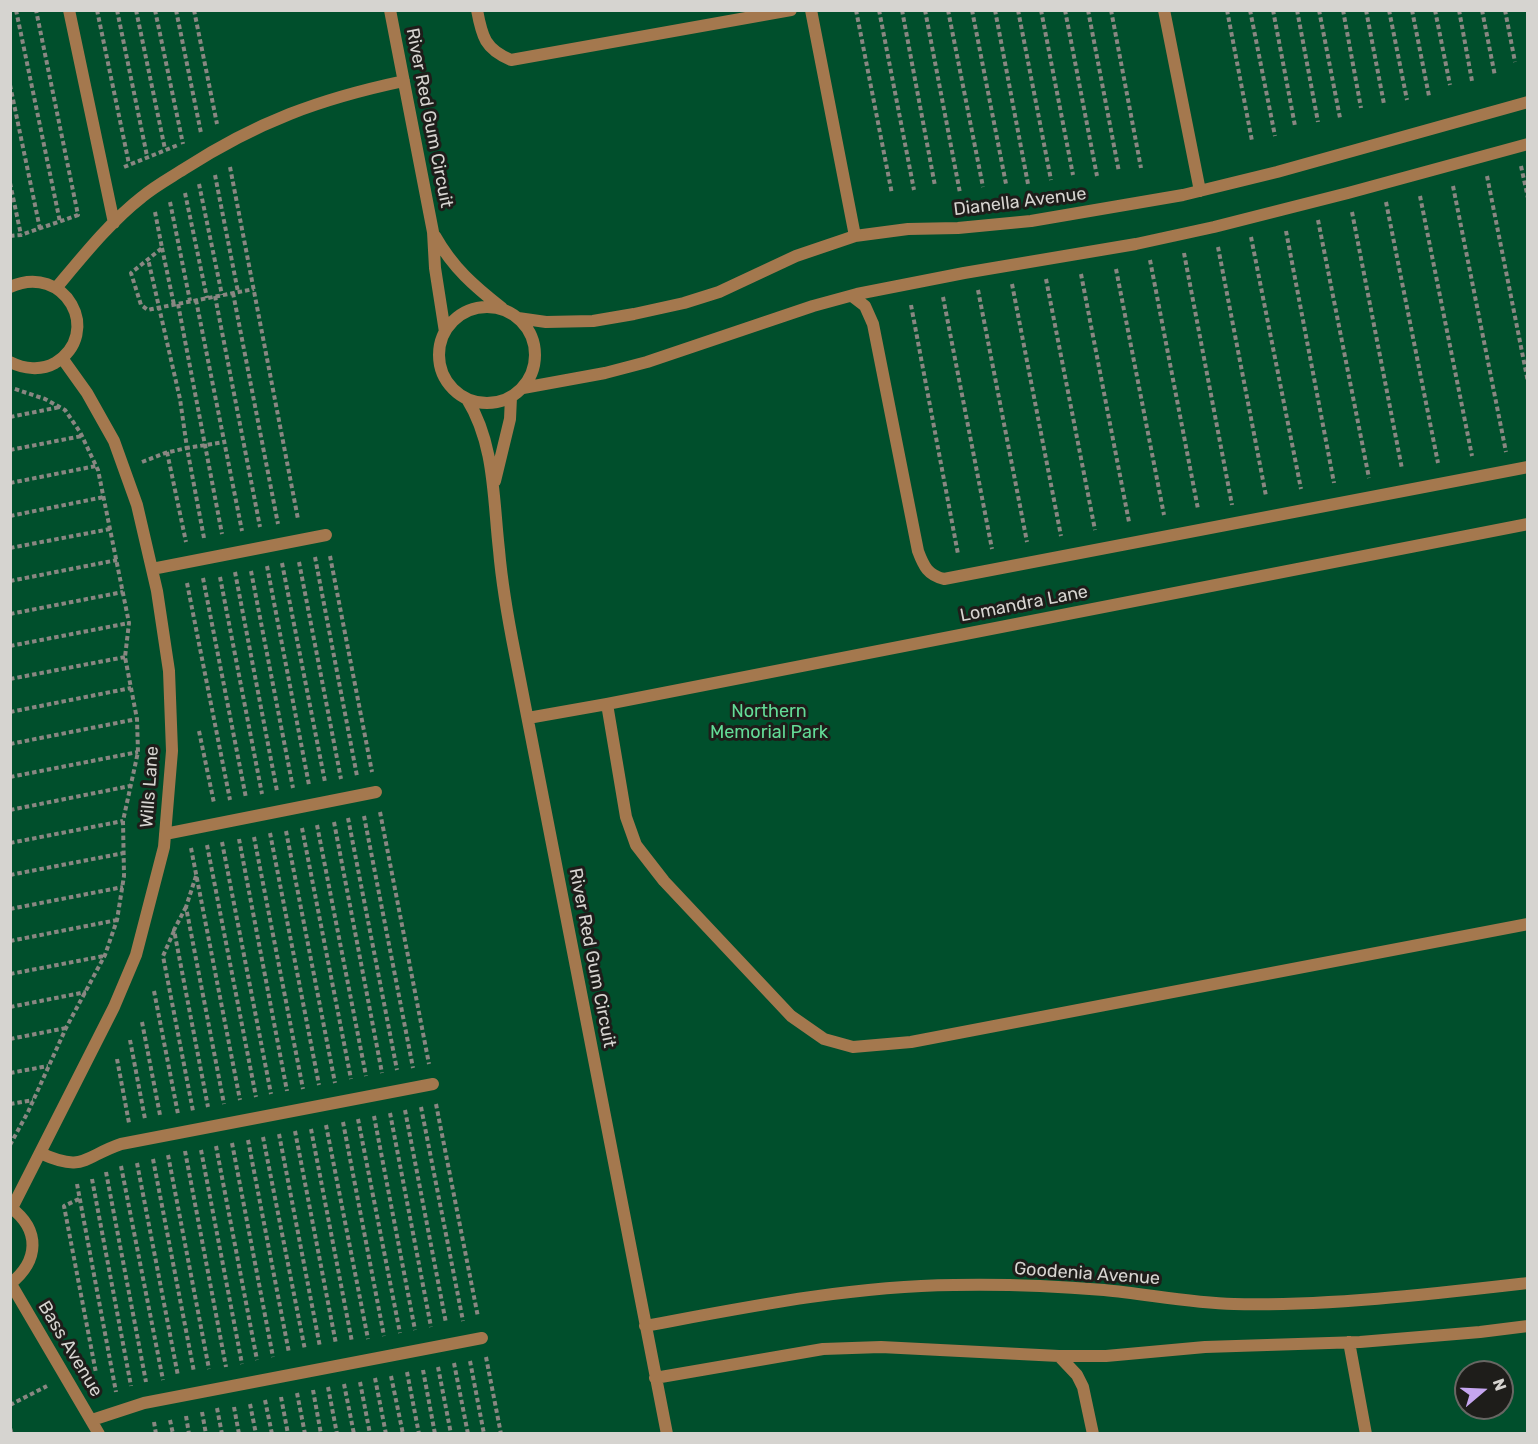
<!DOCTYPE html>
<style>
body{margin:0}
#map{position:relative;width:1538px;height:1444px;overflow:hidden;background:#383530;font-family:Rubik,sans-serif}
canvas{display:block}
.frame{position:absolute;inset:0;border:12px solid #d6d4d0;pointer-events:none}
.north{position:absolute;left:1454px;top:1360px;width:60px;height:60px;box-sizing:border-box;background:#1e1d1a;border:2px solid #686663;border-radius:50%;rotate:71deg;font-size:16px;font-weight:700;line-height:24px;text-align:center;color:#d6d4d0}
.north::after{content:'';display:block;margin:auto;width:21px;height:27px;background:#c6a6f0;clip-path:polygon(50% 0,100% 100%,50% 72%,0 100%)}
</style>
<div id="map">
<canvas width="1538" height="1444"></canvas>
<div class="frame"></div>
<div class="north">N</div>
</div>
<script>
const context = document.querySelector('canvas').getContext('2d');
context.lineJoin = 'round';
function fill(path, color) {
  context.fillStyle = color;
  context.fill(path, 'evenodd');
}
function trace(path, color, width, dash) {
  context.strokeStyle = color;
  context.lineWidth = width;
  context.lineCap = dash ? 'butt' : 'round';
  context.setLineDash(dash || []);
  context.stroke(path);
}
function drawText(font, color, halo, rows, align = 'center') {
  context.font = font + ' Rubik,sans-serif';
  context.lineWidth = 6;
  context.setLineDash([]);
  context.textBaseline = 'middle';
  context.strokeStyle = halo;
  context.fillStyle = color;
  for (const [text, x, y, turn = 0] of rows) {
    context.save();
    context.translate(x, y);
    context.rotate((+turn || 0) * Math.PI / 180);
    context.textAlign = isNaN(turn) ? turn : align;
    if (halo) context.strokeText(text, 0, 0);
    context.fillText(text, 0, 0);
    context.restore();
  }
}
const green = new Path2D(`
 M 10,11 L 1527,11 L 1527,1433 L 11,1433 ZM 1466,1372 L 1502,1372 L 1502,1408 L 1466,1408 Z`);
const path = new Path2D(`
 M 16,10 L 60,222
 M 97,10 L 129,164
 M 117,10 L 147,156
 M 136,10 L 165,149
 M 155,10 L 183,144
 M 176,10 L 201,133
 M 194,10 L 217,124
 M 856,10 L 892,194
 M 879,10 L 914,190
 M 902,10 L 935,186
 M 925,10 L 960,193
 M 948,10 L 983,187
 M 972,10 L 1006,184
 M 995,10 L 1028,184
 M 1018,10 L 1051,180
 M 1041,10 L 1073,175
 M 1065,10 L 1097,176
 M 1088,10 L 1119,172
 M 1111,10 L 1141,168
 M 1227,10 L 1252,141
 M 1250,10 L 1275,136
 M 1273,10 L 1295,126
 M 1297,10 L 1318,122
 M 1319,10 L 1340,118
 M 1343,10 L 1361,108
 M 1366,10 L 1384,104
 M 1389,10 L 1407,100
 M 1412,10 L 1429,96
 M 1435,10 L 1450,85
 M 1459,10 L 1472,81
 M 1482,10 L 1495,76
 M 1505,10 L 1515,62
 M 10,85 L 40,229
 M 1521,166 L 1528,198
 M 124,167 L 178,145
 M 230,167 L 298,519
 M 215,175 L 238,292
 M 1487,176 L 1528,382
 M 10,183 L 21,235
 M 199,184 L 222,295
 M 1453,186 L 1506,452
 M 185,193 L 207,298
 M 1420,196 L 1472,456
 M 170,202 L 190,301
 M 1386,202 L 1438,463
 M 155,212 L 162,248 L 131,273 L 141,305 L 148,310 L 152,309 L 254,289
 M 1352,212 L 1402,469
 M 1318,220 L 1369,478
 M 1286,231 L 1334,483
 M 10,236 L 21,235 L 78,215 L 36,10
 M 1251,237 L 1301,489
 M 1218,247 L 1266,496
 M 162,248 L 174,305
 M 1184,253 L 1232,505
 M 1150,260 L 1198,509
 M 1116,269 L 1164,515
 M 1081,274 L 1129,522
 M 1046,279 L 1095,530
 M 1012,284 L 1061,536
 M 978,290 L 1027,542
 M 233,293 L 278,524
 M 215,296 L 260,527
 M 943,297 L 992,549
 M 196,300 L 242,531
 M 178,304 L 222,534
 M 911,305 L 958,554
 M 10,417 L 60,407
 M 10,450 L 82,436
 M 167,452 L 186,542
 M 142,462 L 165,453 L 187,448 L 180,399 L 148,259
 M 10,483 L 96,466
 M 10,516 L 104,497
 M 204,538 L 187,448 L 224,442
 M 10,548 L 110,529
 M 330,556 L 372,772
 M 315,557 L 357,776
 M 299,562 L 341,779
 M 282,563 L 325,782
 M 267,566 L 309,785
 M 251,571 L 293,788
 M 235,572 L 277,791
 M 220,577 L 262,794
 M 203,578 L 246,798
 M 10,581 L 117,560
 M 187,583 L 230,800
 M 10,614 L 123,592
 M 10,646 L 129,623
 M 10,679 L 125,657
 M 10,712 L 131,688
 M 199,731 L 214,803
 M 10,744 L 137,719
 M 10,777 L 138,752
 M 10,810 L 130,786
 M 380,812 L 429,1064
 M 364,816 L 413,1068
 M 348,818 L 397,1070
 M 334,822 L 382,1073
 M 317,825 L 366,1076
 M 302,828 L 351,1079
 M 286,831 L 335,1083
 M 270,833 L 319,1085
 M 254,837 L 303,1089
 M 239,839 L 287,1091
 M 222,842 L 271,1094
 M 10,843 L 123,821
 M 207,845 L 256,1097
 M 191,848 L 240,1100
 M 10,875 L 124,853
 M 196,876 L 186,907 L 224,1104
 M 186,907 L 174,930 L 208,1107
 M 10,909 L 123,887
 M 174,931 L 163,956 L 193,1111
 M 10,941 L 117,920
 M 10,974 L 104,956
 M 154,991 L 178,1114
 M 10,1007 L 86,992
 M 142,1022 L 160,1115
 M 10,1039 L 66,1028
 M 130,1040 L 145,1119
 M 117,1059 L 129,1123
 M 10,1073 L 48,1066
 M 10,1104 L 33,1100
 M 436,1104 L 478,1317
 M 421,1107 L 463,1321
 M 405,1110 L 446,1323
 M 390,1113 L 431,1327
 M 374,1116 L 415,1330
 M 358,1119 L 400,1333
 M 343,1122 L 384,1336
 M 326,1125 L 368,1339
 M 311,1129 L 352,1342
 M 295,1131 L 336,1344
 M 279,1134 L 320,1347
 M 263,1137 L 305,1350
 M 248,1140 L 289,1353
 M 232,1143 L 273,1357
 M 10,1145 L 28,1112 L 66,1028 L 105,955 L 117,920 L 124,876 L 123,821 L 138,752 L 137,719 L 125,657 L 129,623 L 98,470 L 80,432 L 65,410 L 45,399 L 12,388
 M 216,1146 L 257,1360
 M 201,1150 L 242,1364
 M 185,1151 L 226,1367
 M 168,1155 L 209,1369
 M 153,1159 L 194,1372
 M 137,1163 L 178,1376
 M 121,1166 L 163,1380
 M 106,1172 L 146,1382
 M 92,1179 L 131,1386
 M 77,1184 L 116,1392
 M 79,1199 L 64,1206 L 96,1373
 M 486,1357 L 501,1434
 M 470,1361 L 484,1434
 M 454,1363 L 468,1434
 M 438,1367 L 451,1434
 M 423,1370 L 435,1434
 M 407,1372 L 419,1434
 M 391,1376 L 403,1434
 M 375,1378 L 386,1434
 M 360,1382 L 370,1434
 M 344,1384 L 354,1434
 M 328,1387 L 337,1434
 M 313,1390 L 321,1434
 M 297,1393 L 305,1434
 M 281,1397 L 288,1434
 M 265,1400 L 272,1434
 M 250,1404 L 256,1434
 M 10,1405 L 47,1386
 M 234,1407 L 239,1434
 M 217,1408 L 222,1434
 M 202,1412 L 206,1434
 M 186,1416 L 189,1434
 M 170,1420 L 173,1434
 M 154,1422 L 156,1434
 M 10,1428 L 12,1434`);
const service = new Path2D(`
 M 69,10 L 114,223
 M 390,10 L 433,232 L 435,268 L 445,332
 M 477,10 C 482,37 485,49 511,60 L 791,10
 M 811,10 L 855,236
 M 1164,10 L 1200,191
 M 435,236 C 453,268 474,286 502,308
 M 10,287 C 65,262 104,333 55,363 C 41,371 24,369 10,362
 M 57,287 C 83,256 110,222 142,197 C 155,186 170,178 184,169 C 257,122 319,99 404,81
 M 852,296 L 865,306 L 873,324 L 918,551 C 924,567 928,575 944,579 L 1528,467
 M439 355a48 48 0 1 1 96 0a48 48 0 1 1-96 0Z
 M 518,318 L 546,322 L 593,321 L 634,314 L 684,303 L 719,292 L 796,256 L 855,236 L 908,229 L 958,228 L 1031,221 L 1183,195 L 1277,172 L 1528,102
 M 523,388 L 605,373 L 647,362 L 813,306 L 857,294 L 964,273 L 1136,244 L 1214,227 L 1348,193 L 1528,144
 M 467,399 C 495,444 493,498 499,550 C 502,585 508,619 515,654 L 667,1434
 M 495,481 L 510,419 L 511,397
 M 152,569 L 326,535
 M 607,704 L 626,817 L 636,845 L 664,881 L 791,1016 L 824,1039 L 853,1047 L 911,1042 L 1528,924
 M 528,718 L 607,704 L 1528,524
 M 165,834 L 376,792
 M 40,1153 C 84,1173 83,1157 121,1144 L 433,1084
 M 10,1207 C 41,1230 39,1261 10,1284
 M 12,1208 L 114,1007 L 136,955 L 164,847 L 172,751 L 169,671 L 157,591 L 137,505 L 114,441 L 87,393 L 62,358
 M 11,1284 L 99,1434
 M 645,1326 C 747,1307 850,1286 954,1285 C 1004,1284 1054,1286 1104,1290 C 1147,1294 1190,1303 1234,1304 C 1330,1306 1432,1294 1528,1283
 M 1349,1342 L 1366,1434
 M 1059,1356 L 1077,1375 L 1083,1387 L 1093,1434
 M 655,1378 L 823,1349 L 881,1347 L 1059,1356 L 1106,1356 L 1205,1347 L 1360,1342 L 1480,1332 L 1528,1326
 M 92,1420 L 144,1403 L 482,1338`);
const streetNames = [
 ["River Red Gum Circuit",429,118,79],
 ["Dianella Avenue",1020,202,-7],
 ["Lomandra Lane",1024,604,-11],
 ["Wills Lane",150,787,-86],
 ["River Red Gum Circuit",592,958,79],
 ["Goodenia Avenue",1087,1274,4],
 ["Bass Avenue",70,1349,59]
];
const parkNames = [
 ["Northern",769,712],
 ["Memorial Park",769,733]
];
fill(green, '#004f2c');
trace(path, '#898782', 4, [4.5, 3]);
trace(service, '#a4784e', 12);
drawText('18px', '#d6d4d0', '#1e1d1a', streetNames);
drawText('18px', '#63dc97', '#1e1d1a', parkNames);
</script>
